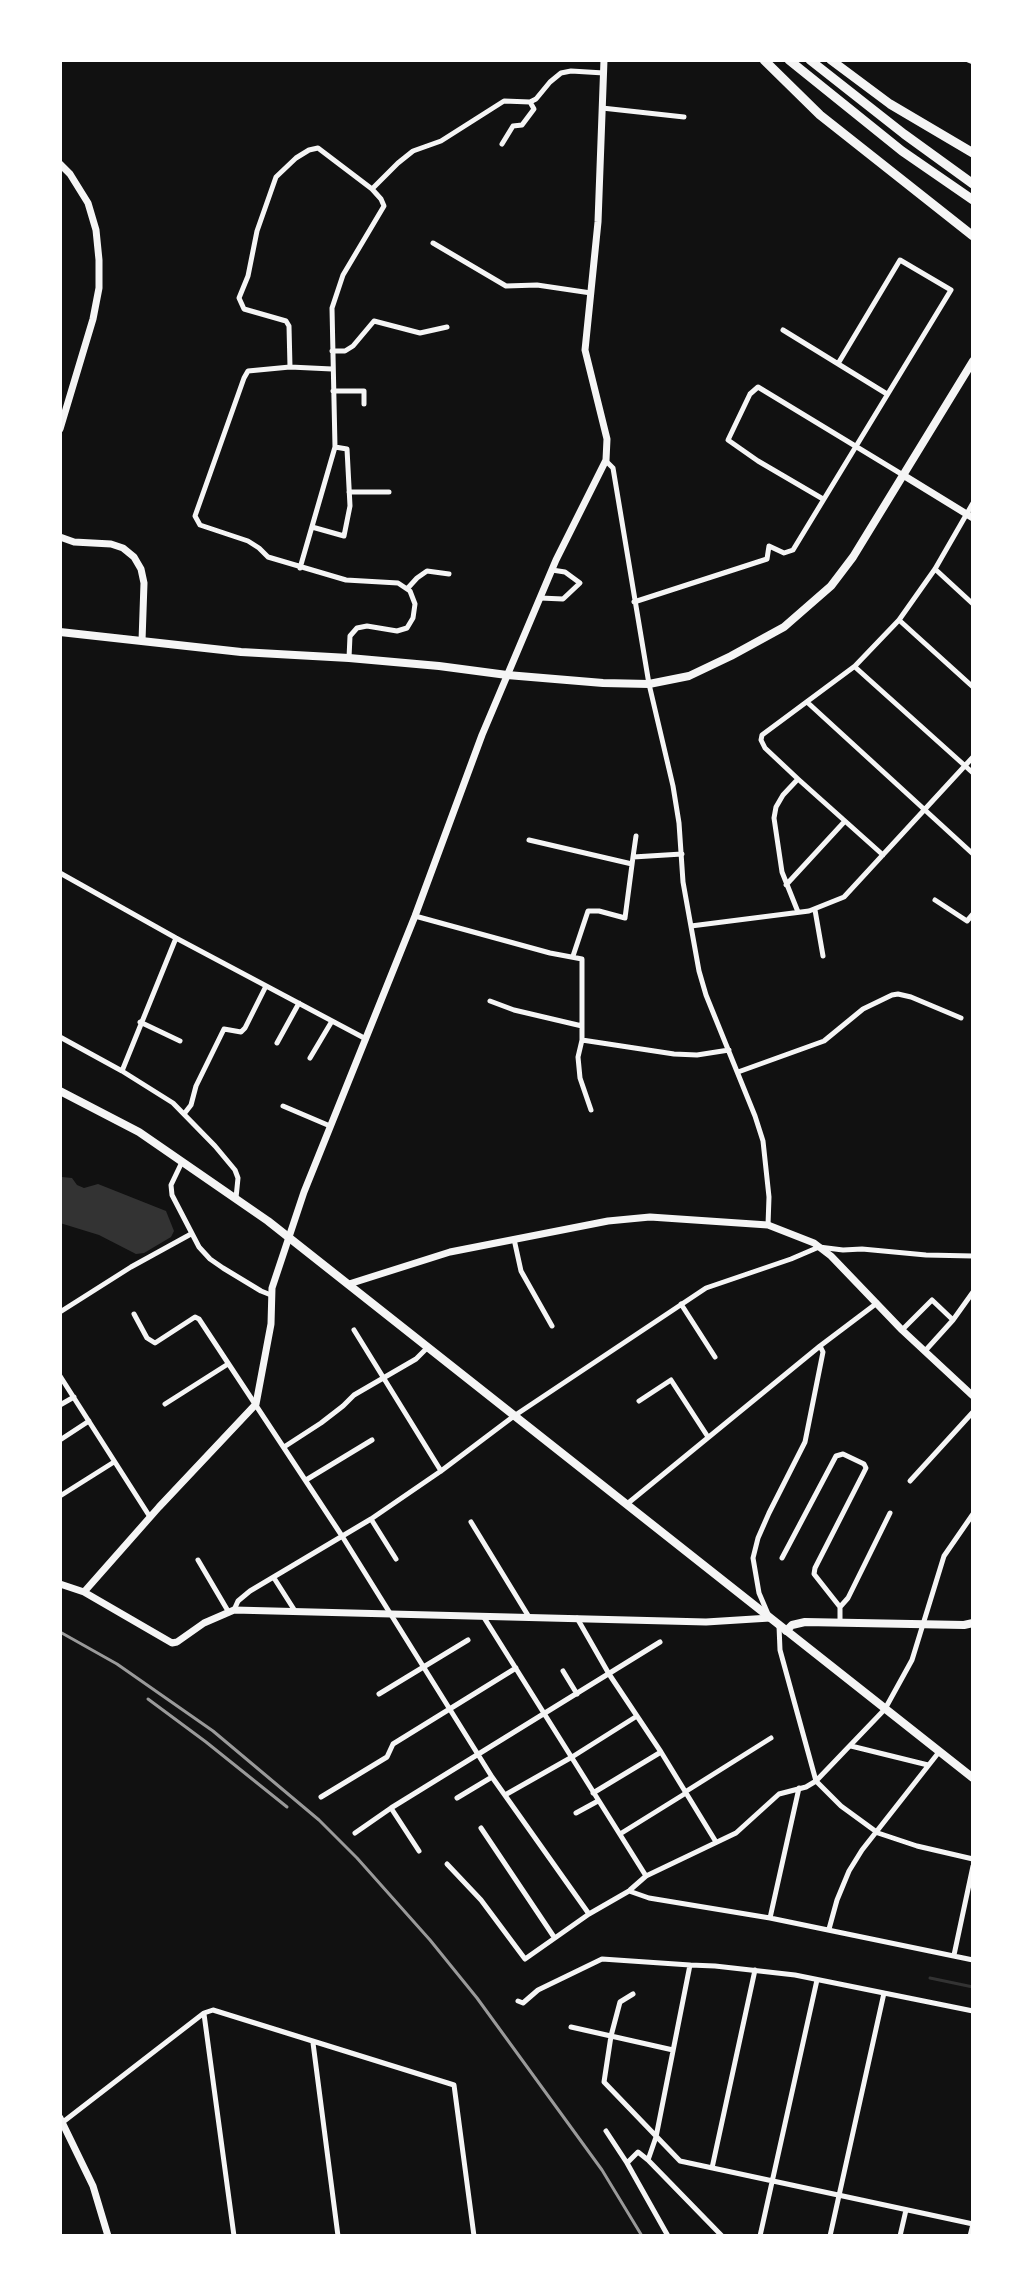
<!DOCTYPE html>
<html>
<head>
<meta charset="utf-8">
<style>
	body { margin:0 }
	#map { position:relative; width:1033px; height:2296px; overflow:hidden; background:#111; font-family:"IBM Plex Serif",serif }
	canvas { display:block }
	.frame { position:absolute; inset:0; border:62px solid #fff; pointer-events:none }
</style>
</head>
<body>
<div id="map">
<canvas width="1033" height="2296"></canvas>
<div class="frame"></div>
</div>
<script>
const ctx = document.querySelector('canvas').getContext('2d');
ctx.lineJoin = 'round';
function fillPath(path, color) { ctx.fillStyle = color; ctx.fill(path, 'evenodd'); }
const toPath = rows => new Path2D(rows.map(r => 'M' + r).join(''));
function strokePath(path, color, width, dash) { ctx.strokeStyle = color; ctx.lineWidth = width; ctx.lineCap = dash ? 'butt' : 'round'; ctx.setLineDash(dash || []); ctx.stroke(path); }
fillPath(toPath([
	[62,1177,72,1178,77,1185,84,1188,98,1184,166,1211,174,1231,171,1237,144,1253,136,1254,99,1235,60,1223,60,1179]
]), '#333');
strokePath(toPath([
	[930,1978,973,1987]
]), '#333', 3);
strokePath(toPath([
	[968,60,973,62],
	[602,108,684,117],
	[502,144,513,126,522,125,534,109,530,102],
	[372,189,398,163,413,151,441,141,504,101,530,102,536,99,550,82,561,73,571,71,604,73],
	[433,243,506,286,537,285,591,293],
	[783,330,887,394],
	[332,351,345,351,353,346,374,321,420,333,447,327],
	[290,367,289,326,286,321,244,309,239,298,248,276,257,231,276,177,296,158,309,150,318,148,372,189,381,199,384,206,343,275,332,308,335,447,300,568],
	[332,369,290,367,248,371,244,378,195,516,200,525,248,541,259,548,268,557,346,580,398,583,410,591,415,604,413,618,407,628,397,631,367,626,357,628,350,636,349,658],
	[333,391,364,391,364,404],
	[606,461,613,468,649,684,673,786,679,823,683,882,699,971,706,995,755,1116,763,1141,769,1197,768,1225],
	[349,492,389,492],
	[823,499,758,461,728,440,750,394,758,387,903,475],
	[312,527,344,536,350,506,347,449,335,447],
	[935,569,973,604],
	[407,589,417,578,427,571,449,574],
	[540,598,563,599,580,583,565,572,552,570],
	[634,602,767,559,769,546,784,553,793,550,951,290,900,260,839,362],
	[899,620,973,687],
	[855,667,973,773],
	[807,702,973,854],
	[798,779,883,855],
	[529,840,632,864],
	[633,857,636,836],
	[60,873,176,938,366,1039],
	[786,885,845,821],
	[935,900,967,921,973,914],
	[815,910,823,956],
	[798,912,782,872,774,818,776,807,783,795,798,779,765,748,761,740,762,735,855,666,899,620,935,569,973,503],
	[415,916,550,953,582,959,582,1040,674,1054,697,1055,729,1050],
	[691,926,809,911,844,897,973,757],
	[573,956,588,911,599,911,625,918,633,857,682,854],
	[490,1001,514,1010,582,1026],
	[140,1022,180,1041],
	[60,1037,122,1071,173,1103,215,1146,235,1170,238,1178,236,1198],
	[582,1040,578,1057,580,1078,591,1110],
	[277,1043,299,1003],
	[310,1058,332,1021],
	[122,1071,176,938],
	[738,1072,824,1041,863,1009,892,995,898,994,911,997,961,1018],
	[283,1106,330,1126],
	[184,1114,191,1105,196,1086,224,1029,241,1032,245,1028,266,986],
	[182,1162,171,1185,172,1195,199,1247,210,1259,223,1268,261,1291,271,1295],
	[514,1239,521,1271,552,1326],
	[681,1304,715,1357],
	[60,1312,131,1267,191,1234],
	[134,1314,147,1338,155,1343,195,1317,199,1319,342,1536,492,1777,589,1914],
	[354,1330,441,1471],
	[902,1330,932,1300,953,1320],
	[925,1351,953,1320,973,1292],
	[60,1376,150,1517],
	[639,1401,671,1380,708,1437],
	[165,1404,228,1364],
	[60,1405,74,1397],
	[60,1440,89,1421],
	[284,1447,321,1423,343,1406,354,1395,416,1359,427,1348],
	[306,1480,372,1440],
	[910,1481,973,1412],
	[60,1496,114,1462],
	[627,1504,820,1346,877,1303],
	[371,1519,396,1559],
	[471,1522,529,1617],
	[782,1558,836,1456,843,1454,864,1464,866,1468,863,1474,815,1568,814,1574,840,1607,840,1622],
	[198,1560,228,1611],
	[274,1578,295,1611],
	[840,1607,848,1598,890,1513],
	[234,1610,238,1601,250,1591,371,1519,441,1471,514,1416,706,1288,791,1259,819,1247,843,1250,862,1249,926,1255,973,1256],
	[768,1614,759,1593,753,1558,758,1538,769,1513,805,1442,823,1352,820,1346],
	[483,1616,646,1876],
	[577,1618,609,1674,661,1752,716,1842],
	[779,1626,780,1650,816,1781,841,1806,878,1833,917,1846,973,1859],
	[563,1671,577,1694],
	[379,1694,468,1640],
	[851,1746,928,1765],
	[685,1792,771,1738],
	[593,1793,661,1752],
	[505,1795,572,1757,637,1716],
	[321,1797,387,1757,393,1744,516,1668],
	[457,1798,492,1777],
	[391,1808,419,1851],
	[576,1813,598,1801],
	[481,1828,554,1937],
	[355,1833,391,1808,660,1642],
	[620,1834,686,1793],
	[447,1864,481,1900,525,1959,589,1914,629,1891,649,1898,770,1918,973,1960],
	[630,1890,646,1876,736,1833,779,1794,806,1787,816,1781,885,1709,912,1660,944,1556,973,1514],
	[770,1918,799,1788],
	[829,1929,837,1900,849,1871,862,1850,939,1752],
	[954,1955,973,1866],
	[633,1994,620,2002,611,2036,604,2082,680,2161,973,2224,970,2236],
	[518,2001,523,2003,538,1990,602,1959,690,1965],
	[204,2014,234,2236],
	[571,2027,673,2050],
	[313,2043,338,2236],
	[63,2122,204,2013,213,2010,454,2085,474,2236],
	[606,2131,627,2163],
	[648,2160,638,2152,627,2163,668,2236],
	[712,2168,755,1970],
	[722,2236,648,2160,656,2137,690,1965,715,1966,795,1975,973,2011],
	[760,2236,817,1980],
	[830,2236,884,1993],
	[900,2236,906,2210]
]), '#f5f5f5', 5);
strokePath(toPath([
	[60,164,70,174,88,203,96,230,99,260,99,288,93,319,60,429],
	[903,475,973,518],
	[60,537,74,542,111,544,123,548,134,557,141,569,144,583,142,641],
	[349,1284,450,1252,608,1221,650,1217,768,1225,814,1243,831,1256,902,1330,973,1396],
	[60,1584,84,1592,172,1643,177,1642,204,1623,234,1610,706,1622,770,1618],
	[84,1592,159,1507,256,1404,271,1324,272,1288,304,1192,415,916,482,735,556,560,606,460,607,439,585,350,598,222,604,60],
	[60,2118,93,2186,108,2236]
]), '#f5f5f5', 7);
strokePath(toPath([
	[60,632,241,652,349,658,439,666,507,675,603,683,649,684,689,676,731,656,784,627,831,586,853,557,973,361],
	[60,1091,139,1132,268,1221,973,1778],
	[786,1631,792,1625,805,1622,964,1625,973,1623]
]), '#f5f5f5', 8);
strokePath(toPath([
	[764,60,820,115,973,236],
	[789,60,902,151,973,200],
	[810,60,904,134,973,184],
	[831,60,890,104,973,153]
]), '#f5f5f5', 9);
strokePath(toPath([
	[60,1632,117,1664,213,1731,319,1820,357,1858,430,1940,477,1998,602,2170,642,2236],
	[148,1699,206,1742,287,1807]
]), '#9a9a9a', 3);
</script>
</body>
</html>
